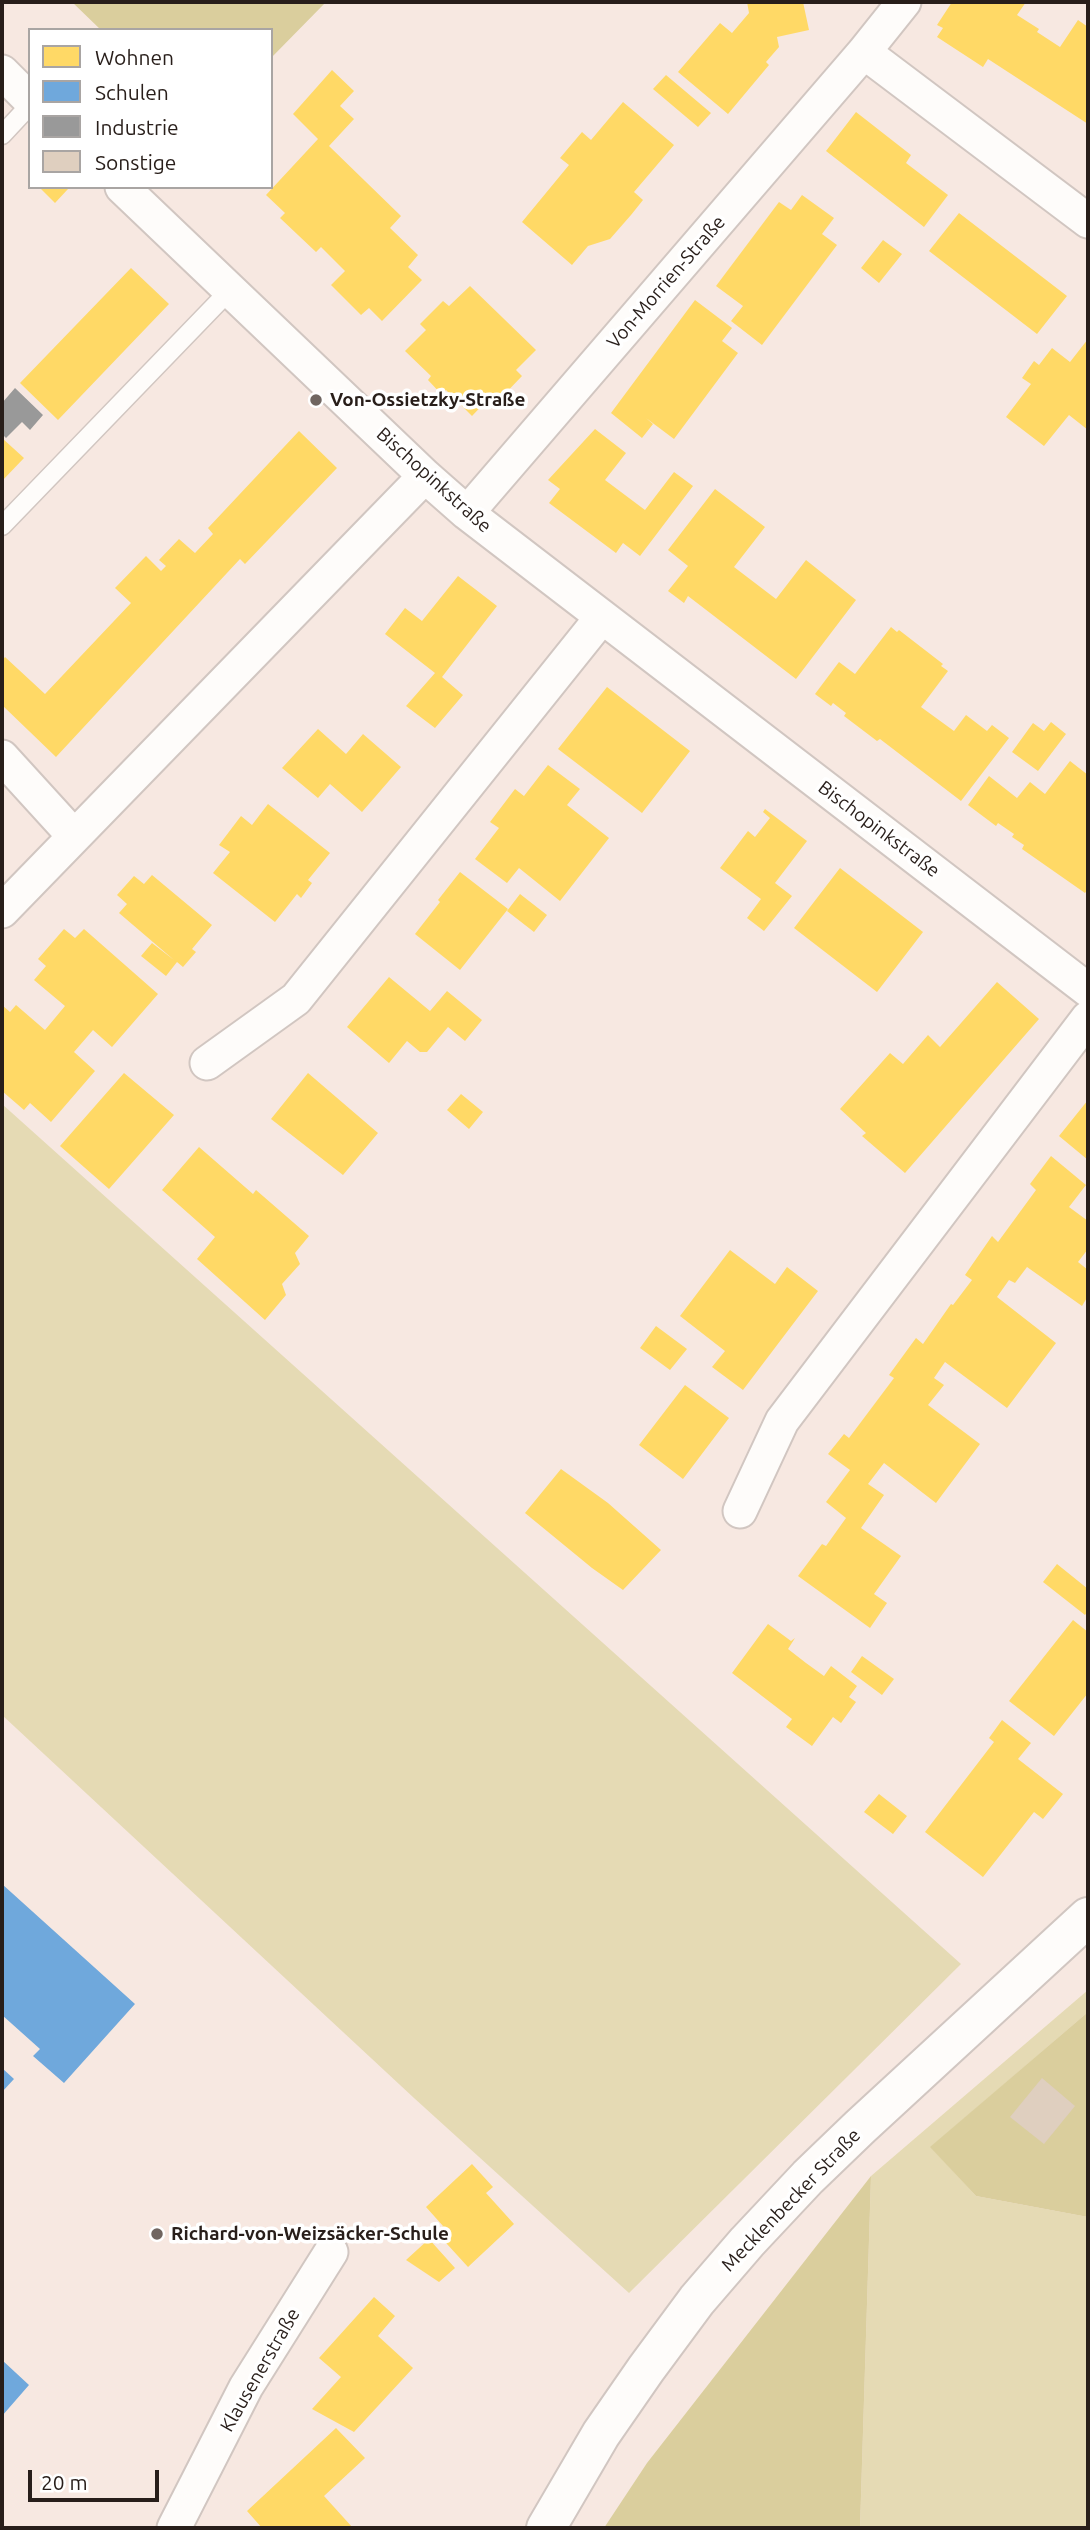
<!DOCTYPE html>
<html>
<head>
<meta charset="utf-8">
<style>
	body { margin:0 }
	#map { position:relative; width:1090px; height:2530px; overflow:hidden; background:#f7e8e1; font-family:Ubuntu,sans-serif }
	canvas { display:block }
	.frame { position:absolute; inset:0; border:4px solid #281e1a; pointer-events:none }
	.legend { position:absolute; left:28px; top:28px; width:245px; height:161px; box-sizing:border-box; background:#fff; border:2px solid #a9a5a3; margin:0; padding:9px 12px; list-style:none; font-size:21px; color:#281e1a }
	.legend li { display:flex; align-items:center; gap:14px; height:35px }
	.legend b { width:35px; border:2px solid #a9a5a3 }
	.scale { position:absolute; left:28px; top:2470px; width:131px; height:32px; box-sizing:border-box; border:4px solid #281e1a; border-top:0; padding-left:9px; font-size:21px; line-height:24px; white-space:nowrap; color:#281e1a; -webkit-text-stroke:5px #fff; paint-order:stroke }
</style>
</head>
<body>
<div id="map">
<canvas width="1090" height="2530"></canvas>
<div class="frame"></div>
<ul class="legend">
<li><b style="height:19px;background:#ffd966"></b>Wohnen</li>
<li><b style="height:19px;background:#6fa8dc"></b>Schulen</li>
<li><b style="height:19px;background:#999"></b>Industrie</li>
<li><b style="height:19px;background:#dfcfbf"></b>Sonstige</li>
</ul>
<div class="scale">20 m</div>
</div>
<script>
const ctx = document.querySelector('canvas').getContext('2d');
ctx.lineJoin = 'round';
function fillPath(path, color) { ctx.fillStyle = color; ctx.fill(path, 'evenodd'); }
const toPath = rows => new Path2D(rows.map(r => 'M' + r).join(''));
function strokePath(path, color, width, dash) { ctx.strokeStyle = color; ctx.lineWidth = width; ctx.lineCap = dash ? 'butt' : 'round'; ctx.setLineDash(dash || []); ctx.stroke(path); }
function write(font, color, halo, rows, align = 'center') {
  ctx.font = font + ' Ubuntu,sans-serif'; ctx.lineWidth = 7; ctx.setLineDash([]); ctx.textBaseline = 'middle'; ctx.strokeStyle = halo; ctx.fillStyle = color; for (const [text, x, y, turn = 0] of rows) {
    ctx.save(); ctx.translate(x, y); ctx.rotate((+turn || 0) * Math.PI / 180); ctx.textAlign = isNaN(turn) ? turn : align; if (halo) ctx.strokeText(text, 0, 0); ctx.fillText(text, 0, 0); ctx.restore();
  }
}
fillPath(toPath([
	[2,1104,961,1964,629,2293,414,2098,2,1715],
	[1088,1990,1088,2012,931,2147,976,2196,1088,2217,1088,2528,860,2528,871,2176]
]), '#e5dab4');
fillPath(toPath([
	[72,2,326,2,271,58,271,30,101,30],
	[1088,2012,1088,2217,976,2196,930,2147],
	[871,2176,860,2528,604,2528,647,2463]
]), '#dace9d');
fillPath(toPath([
	[747,2,803,2,809,30,777,37,779,47,766,62,769,65,728,114,678,72,720,23,732,33,749,13],
	[952,2,1026,2,1017,15,1039,29,1037,32,1060,47,1078,20,1088,27,1088,124,988,59,983,67,937,37,943,28,937,25],
	[332,70,354,91,340,106,354,119,329,146,401,216,390,228,418,255,408,267,422,280,382,321,369,308,361,315,331,285,345,271,321,247,316,252,280,218,285,213,266,195,318,139,293,114],
	[666,75,711,113,698,127,653,89],
	[623,102,674,145,634,192,643,200,631,215,610,239,588,246,572,265,522,222,569,165,560,158,582,132,591,140],
	[856,112,911,155,906,163,948,195,924,227,826,151],
	[39,187,67,187,68,189,55,203],
	[802,195,834,218,822,234,837,245,762,345,731,321,743,306,716,286,779,202,791,210],
	[959,213,1067,296,1037,334,929,251],
	[883,240,902,254,879,283,861,268],
	[131,268,169,304,58,420,20,383],
	[470,286,536,350,516,370,522,376,499,400,493,394,472,416,446,390,442,395,428,380,431,376,405,351,426,330,420,324,443,301,449,306],
	[695,300,732,328,722,341,738,353,674,439,646,418,653,424,642,438,611,413],
	[1088,339,1088,430,1069,415,1044,446,1006,417,1031,384,1022,378,1034,361,1039,365,1052,348,1070,362],
	[595,429,626,453,605,480,645,510,674,472,693,486,640,556,623,543,616,553,549,503,560,489,548,480],
	[299,431,337,468,245,564,240,559,56,757,2,705,2,661,5,657,45,694,131,603,115,588,146,556,161,571,166,566,159,560,179,539,195,553,213,534,208,528],
	[2,438,24,458,2,481],
	[715,489,765,527,734,567,776,599,806,560,856,600,796,679,688,596,684,603,668,591,688,566,668,550],
	[458,576,497,606,442,677,463,695,435,728,406,706,435,673,385,634,405,608,422,621],
	[891,627,897,632,899,630,943,664,941,666,948,671,921,707,954,731,966,715,987,731,992,725,1009,738,961,801,880,739,877,741,844,716,846,713,833,703,831,706,815,694,839,662,855,674],
	[607,687,690,751,642,813,558,749],
	[1051,722,1066,734,1038,771,1012,752,1033,723,1044,731],
	[318,729,346,754,363,734,401,767,362,812,330,784,318,798,282,768],
	[1070,761,1088,775,1088,889,1085,893,1022,849,1024,845,1012,837,1014,834,998,823,996,826,968,805,989,776,1017,798,1030,782,1045,794],
	[548,765,580,789,567,805,609,838,560,901,519,868,507,883,475,859,499,828,490,822,515,789,524,796],
	[268,804,330,853,308,880,312,883,301,898,297,894,275,922,213,873,230,852,219,845,241,816,252,825],
	[765,809,807,841,775,883,792,896,764,931,747,918,761,899,720,868,748,831,755,837,770,818,763,812],
	[840,868,923,932,877,992,794,928],
	[460,872,508,909,460,970,415,934,440,902,438,900],
	[152,875,212,925,192,949,196,952,183,967,177,962,166,976,141,956,152,943,174,960,119,913,127,904,117,895,134,876,144,884],
	[520,894,547,915,534,932,507,911],
	[64,929,75,938,84,929,158,994,112,1047,93,1030,74,1052,95,1071,51,1122,30,1103,24,1110,2,1091,2,1005,10,1012,16,1005,45,1030,65,1006,34,980,46,966,38,959],
	[389,977,430,1011,447,991,482,1020,465,1041,448,1027,427,1052,420,1052,407,1041,389,1063,347,1027],
	[997,982,1039,1019,905,1173,862,1136,866,1133,840,1109,890,1053,903,1064,928,1035,940,1047],
	[124,1073,174,1115,109,1189,60,1146],
	[308,1073,378,1133,343,1175,271,1119],
	[461,1094,483,1112,469,1129,447,1110],
	[1088,1100,1088,1160,1059,1136],
	[199,1147,253,1194,256,1190,309,1236,295,1253,300,1264,282,1284,286,1295,265,1320,197,1259,215,1237,162,1190],
	[1051,1156,1086,1185,1069,1207,1088,1221,1088,1249,1078,1262,1088,1270,1088,1296,1082,1306,1027,1267,1015,1283,1009,1280,997,1297,1056,1343,1007,1408,945,1362,934,1378,944,1385,928,1405,980,1444,936,1503,884,1463,868,1484,884,1495,861,1528,901,1556,874,1594,887,1603,870,1628,798,1576,822,1544,826,1546,846,1518,826,1502,850,1470,828,1454,844,1434,849,1438,894,1378,889,1375,916,1338,923,1344,951,1304,953,1305,972,1280,965,1275,992,1236,998,1242,1036,1190,1030,1184],
	[730,1250,775,1284,787,1267,818,1291,743,1390,712,1367,725,1351,680,1316],
	[656,1326,687,1349,670,1370,640,1348],
	[685,1385,729,1418,683,1479,639,1445],
	[561,1469,608,1503,661,1550,623,1590,592,1568,525,1513],
	[1057,1564,1088,1589,1088,1611,1085,1615,1043,1582],
	[1073,1620,1088,1632,1088,1693,1054,1736,1009,1701],
	[768,1624,791,1641,795,1638,788,1649,806,1663,824,1676,831,1666,857,1686,849,1697,856,1702,841,1723,833,1717,812,1746,786,1727,792,1719,732,1673],
	[862,1656,894,1679,882,1695,851,1672],
	[1002,1720,1031,1743,1018,1759,1063,1794,1043,1819,1034,1812,983,1877,925,1832,994,1742,989,1738],
	[879,1794,907,1816,893,1834,864,1812],
	[472,2164,493,2187,486,2193,514,2224,468,2267,436,2232,443,2226,426,2207],
	[429,2239,455,2268,439,2282,406,2260],
	[374,2297,395,2316,378,2336,413,2368,354,2432,312,2409,341,2377,319,2358],
	[336,2428,365,2458,324,2496,353,2528,262,2528,247,2511]
]), '#ffd966');
fillPath(toPath([
	[2,1884,135,2004,64,2083,33,2056,40,2049,2,2015],
	[2,2068,14,2079,2,2092],
	[2,2360,29,2385,2,2416]
]), '#6fa8dc');
fillPath(toPath([
	[15,388,43,415,30,430,22,422,6,438,2,434,2,403]
]), '#999');
fillPath(toPath([
	[1042,2078,1075,2106,1044,2144,1010,2117]
]), '#dfcfbf');
const lane = toPath([
	[2,135,30,105],
	[2,526,230,290]
]);
const street = toPath([
	[864,52,1088,221],
	[2,72,30,100],
	[122,187,425,476,467,513,1088,990],
	[467,513,864,52,904,2],
	[2,757,74,836],
	[2,911,425,476],
	[207,1063,296,999,602,617],
	[740,1511,782,1421,1088,1018],
	[174,2528,246,2387,331,2252]
]);
const secondary = toPath([
	[546,2528,601,2434,646,2369,697,2300,747,2242,808,2177,860,2127,1088,1917]
]);
strokePath(lane, '#d1c6c1', 21);
strokePath(street, '#d1c6c1', 37);
strokePath(secondary, '#d1c6c1', 42);
strokePath(lane, '#fefcfa', 18);
strokePath(street, '#fefcfa', 33);
strokePath(secondary, '#fefcfa', 38);
for (const [x, y, r, color] of [
	[316,400,7,"#706560"],
	[157,2234,7,"#706560"]
]) { const dot = new Path2D(); dot.arc(x, y, r, 0, 2 * Math.PI); ctx.fillStyle = color; ctx.fill(dot); strokePath(dot, '#fff', 2.5); }
write('19px', '#281e1a', '#fff', [
	["Von-Morrien-Straße",666,282,-49],
	["Bischopinkstraße",434,480,42],
	["Bischopinkstraße",879,829,37],
	["Mecklenbecker Straße",791,2200,-46],
	["Klausenerstraße",260,2370,-60]
]);
write('bold 19px', '#281e1a', '#fff', [
	["Von-Ossietzky-Straße",330,400],
	["Richard-von-Weizsäcker-Schule",171,2234]
], 'left');
</script>
</body>
</html>
